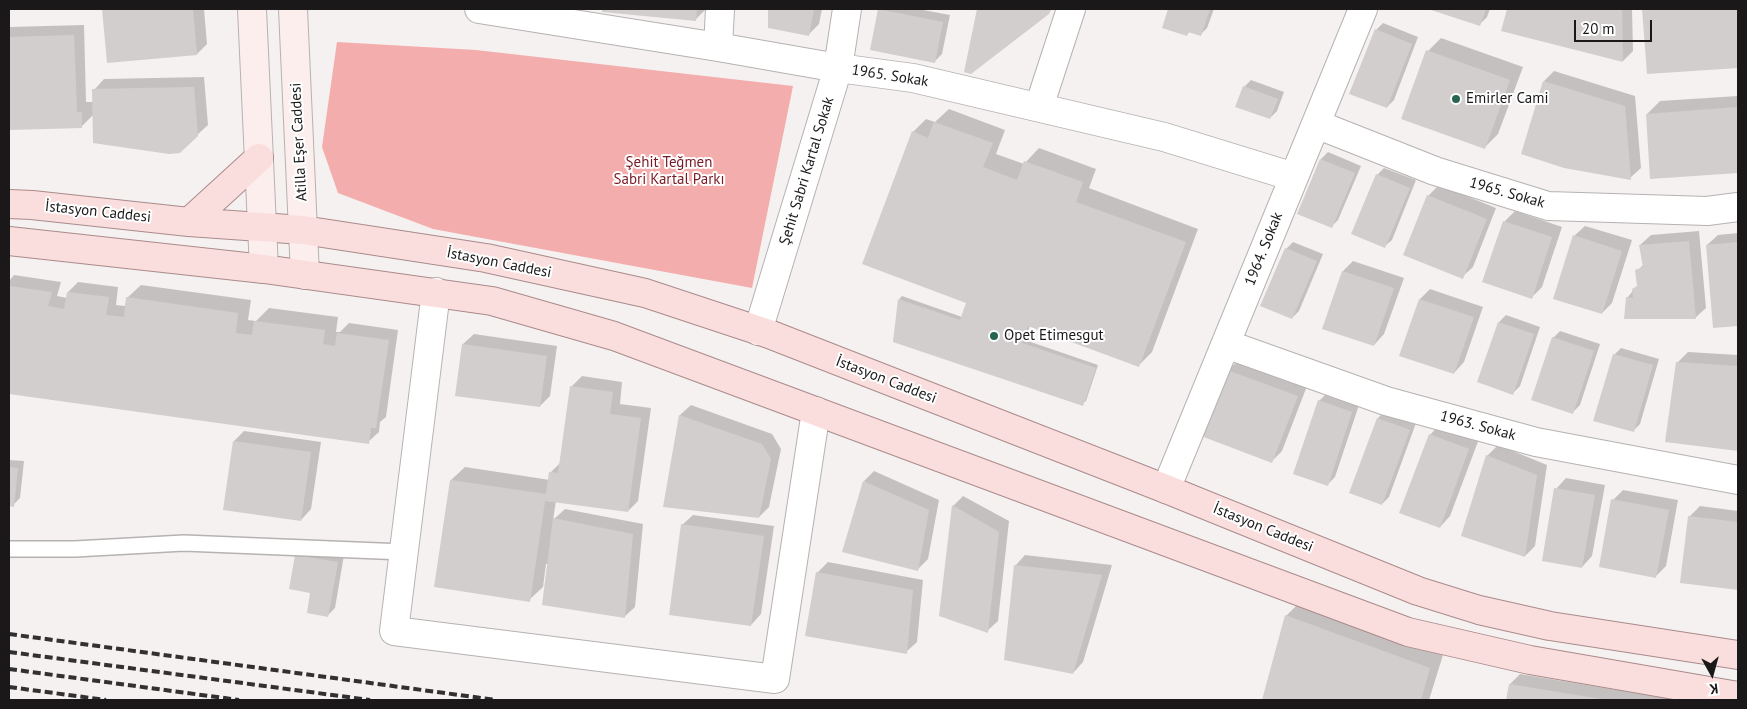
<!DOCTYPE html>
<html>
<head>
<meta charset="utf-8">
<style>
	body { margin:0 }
	#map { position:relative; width:1747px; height:709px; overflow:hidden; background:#f5f1f1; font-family:"PT Sans",sans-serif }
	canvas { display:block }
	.frame { position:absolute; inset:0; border:10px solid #1a1818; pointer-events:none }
	.north { position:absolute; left:1687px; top:649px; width:50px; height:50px; -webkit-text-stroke:4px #fff; paint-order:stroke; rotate:173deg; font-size:14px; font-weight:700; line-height:20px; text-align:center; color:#1a1818 }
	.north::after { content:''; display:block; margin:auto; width:18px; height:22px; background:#1a1818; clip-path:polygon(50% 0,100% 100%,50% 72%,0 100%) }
	.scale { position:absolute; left:1574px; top:20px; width:78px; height:22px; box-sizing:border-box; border:2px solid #1a1818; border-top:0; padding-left:6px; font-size:15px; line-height:18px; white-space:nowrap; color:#1a1818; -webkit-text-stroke:4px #fff; paint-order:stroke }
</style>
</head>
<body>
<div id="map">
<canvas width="1747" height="709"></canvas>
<div class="frame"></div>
<div class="north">K</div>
<div class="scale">20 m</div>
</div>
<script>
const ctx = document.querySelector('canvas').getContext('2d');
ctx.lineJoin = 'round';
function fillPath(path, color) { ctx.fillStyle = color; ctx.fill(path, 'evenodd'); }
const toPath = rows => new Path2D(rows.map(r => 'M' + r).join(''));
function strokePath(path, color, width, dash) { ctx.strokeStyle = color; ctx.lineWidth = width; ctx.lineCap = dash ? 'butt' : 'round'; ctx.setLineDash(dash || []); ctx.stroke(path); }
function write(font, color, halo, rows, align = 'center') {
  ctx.font = font + ' "PT Sans",sans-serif'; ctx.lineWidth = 4; ctx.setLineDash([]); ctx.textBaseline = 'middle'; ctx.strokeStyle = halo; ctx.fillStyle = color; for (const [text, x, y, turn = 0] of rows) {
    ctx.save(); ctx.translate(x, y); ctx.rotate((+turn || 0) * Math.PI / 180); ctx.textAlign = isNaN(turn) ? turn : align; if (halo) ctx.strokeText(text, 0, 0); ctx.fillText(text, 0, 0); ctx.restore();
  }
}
fillPath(toPath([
	[337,42,476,50,793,86,752,288,433,229,338,193,322,147]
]), '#f3adac');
fillPath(toPath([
	[104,9,204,9,207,44,197,54],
	[604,9,706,9,696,19,604,11],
	[770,9,822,9,819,24,809,34,769,27],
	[880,9,918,9,950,15,942,54,935,61],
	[978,9,1053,9,966,71],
	[1170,9,1214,9,1207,28,1200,35,1190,31,1187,35,1164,27],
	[1431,9,1490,9,1487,17,1480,24],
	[1508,9,1632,9,1633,51,1623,61,1502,30],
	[1644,9,1738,9,1738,67,1648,73],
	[1383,23,1418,37,1394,100,1387,107,1376,30],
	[84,25,86,102,94,102,94,90,104,79,204,77,208,125,197,135,94,114,82,126,9,123,9,27],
	[1441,38,1523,67,1498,134,1485,147,1428,51],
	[1554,71,1635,96,1641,168,1630,178,1544,81],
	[1251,80,1284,92,1277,111,1270,118,1244,87],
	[1738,96,1738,172,1652,178,1647,114,1660,101],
	[949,109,1005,130,996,154,1024,164,1039,148,1096,169,1089,188,1198,229,1152,352,1139,365,1030,325,1025,340,1098,365,1086,401,1082,404,899,299,902,296,962,317,967,302,913,132,926,119,935,122],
	[1328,152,1361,166,1338,220,1331,227,1321,159],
	[1384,168,1416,180,1392,240,1385,246,1377,175],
	[1439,185,1496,208,1473,267,1462,277,1428,196],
	[1515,211,1562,227,1542,287,1532,297,1504,222],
	[1585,226,1632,240,1612,303,1602,313,1574,236],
	[1699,231,1706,308,1695,318,1627,298,1638,285,1637,271,1644,264,1640,245,1651,235],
	[1738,233,1738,324,1715,326,1707,245,1718,235],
	[1293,242,1323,254,1299,311,1292,318,1286,249],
	[1353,261,1404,278,1384,334,1374,345,1343,271],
	[14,275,61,282,57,296,67,298,68,292,78,282,118,287,116,305,125,306,127,298,141,285,251,300,248,320,256,321,269,308,338,317,336,332,340,332,349,323,398,330,386,417,380,422,379,432,368,442,9,392,9,281],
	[1430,289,1483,307,1464,362,1454,373,1401,355,1420,299],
	[1506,315,1540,327,1520,386,1513,393,1478,382,1499,322],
	[1560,331,1600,344,1580,405,1573,412,1553,338],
	[474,334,557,346,550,396,540,406,463,344],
	[1621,348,1659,359,1640,424,1633,431,1614,355],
	[1688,352,1738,355,1738,450,1667,441,1678,362],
	[1239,360,1307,386,1282,451,1272,461,1228,370],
	[582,376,622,382,620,404,651,408,638,501,628,511,556,501,553,520,565,509,643,524,635,607,624,617,549,564,546,564,543,587,529,600,451,480,465,467,550,480,551,472,560,463,571,387],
	[1326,394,1359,405,1335,477,1328,484,1319,401],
	[691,405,772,434,781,449,769,507,759,517,664,506,680,415],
	[1385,411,1416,423,1389,497,1382,504,1351,492,1378,418],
	[1440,424,1479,439,1450,516,1440,527,1430,435],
	[244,431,321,442,311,509,301,520,234,441],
	[1498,445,1547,465,1535,546,1525,556,1487,456],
	[9,460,24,461,20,498,13,505,9,505],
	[874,471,939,500,928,559,917,570,864,481],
	[1566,478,1605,485,1592,556,1582,567,1556,489],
	[1623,490,1678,500,1666,566,1656,576,1613,500],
	[963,496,1009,521,998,621,987,631,953,506],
	[1700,506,1738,511,1738,589,1681,582,1690,516],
	[693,515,774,526,761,614,751,625,682,525],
	[303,548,344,555,335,608,328,615,312,592,296,555],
	[1025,555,1112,565,1083,662,1073,673,1015,566],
	[828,562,923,580,917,642,906,652,817,573],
	[1299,603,1443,655,1429,700,1263,700,1286,616],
	[1520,674,1672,699,1672,700,1507,700,1510,684]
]), '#0003');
fillPath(toPath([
	[102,9,193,9,197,55,107,63],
	[602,9,697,9,696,21,602,12],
	[768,9,814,9,809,36,768,28],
	[878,9,943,22,935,63,870,50],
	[977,9,1051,9,1049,14,971,74,964,72],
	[1168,9,1210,9,1201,36,1188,32,1187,36,1162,28],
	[1428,9,1486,9,1480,26],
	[1507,9,1622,9,1623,62,1501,31],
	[1642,9,1738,9,1738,68,1647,74],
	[1375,29,1412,44,1387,108,1349,94],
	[74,35,77,112,82,112,82,128,9,130,9,37],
	[1426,50,1510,80,1485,149,1401,119],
	[1543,81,1625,106,1631,180,1564,168,1521,154],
	[1243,86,1278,99,1270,119,1235,107],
	[194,87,198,136,180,153,169,154,93,143,92,89],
	[1738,107,1738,173,1650,179,1646,114],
	[934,122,993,143,983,167,1017,180,1024,161,1083,182,1076,202,1186,242,1139,367,1028,326,1022,343,1096,368,1083,406,893,342,898,299,960,320,966,303,862,264,912,131,928,138],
	[1320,159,1355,173,1332,228,1297,214],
	[1376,174,1410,188,1385,248,1351,234],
	[1427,195,1487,219,1463,279,1403,255],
	[1503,221,1552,237,1532,299,1482,282],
	[1573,235,1622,251,1602,314,1553,299],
	[1689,241,1696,319,1624,319,1626,297,1633,298,1632,289,1637,286,1635,270,1643,267,1639,245],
	[1738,242,1738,326,1713,328,1706,245],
	[1285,248,1317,261,1292,319,1260,306],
	[1342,271,1394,288,1374,346,1322,329],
	[9,286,52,292,48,306,64,309,67,292,109,297,106,315,124,317,126,297,238,313,236,333,252,335,254,321,325,330,323,344,335,346,337,333,389,340,376,428,371,428,369,444,9,394],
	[1419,299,1474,317,1454,374,1399,356],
	[1498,322,1534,334,1513,395,1477,382],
	[1552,337,1594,351,1573,414,1531,400],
	[462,344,547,356,540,407,455,396],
	[1613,354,1653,365,1634,432,1593,421],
	[1676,362,1738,366,1738,451,1665,442],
	[1227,370,1298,396,1272,463,1201,436],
	[570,386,613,392,610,414,641,418,628,512,545,501,530,602,434,587,450,480,546,494,549,472,558,473],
	[1318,400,1352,412,1328,486,1293,474],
	[679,415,762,444,771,459,759,518,663,507],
	[1377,418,1410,430,1382,505,1349,493],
	[1429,434,1469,449,1440,528,1399,513],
	[233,441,311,452,301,521,223,510],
	[1486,455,1537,475,1525,557,1461,536],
	[9,467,18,468,14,507,9,506],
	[863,481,929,510,918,571,842,552],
	[1554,488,1595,495,1582,568,1542,561],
	[1611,499,1669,510,1656,578,1599,567],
	[952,505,999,532,988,633,939,616],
	[1688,516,1738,522,1738,590,1680,583],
	[553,518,633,534,625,618,542,605],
	[681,524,764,536,751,626,669,615],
	[295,555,338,562,328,617,307,613,310,593,289,589],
	[1014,565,1102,575,1073,674,1004,660],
	[816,572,913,590,907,654,805,636],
	[1285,615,1430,668,1421,700,1262,700],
	[1509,684,1601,699,1601,700,1506,700]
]), '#d3cece');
const service = toPath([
	[9,549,75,549,184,543,404,552]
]);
const minor = toPath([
	[479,9,718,47,838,68,913,78,1164,137,1294,177],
	[718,47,720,9],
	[1039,107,1071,9],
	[1316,124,1435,171,1548,206,1707,211,1738,207],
	[436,292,394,631,775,679,816,411],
	[758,331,838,68,847,9],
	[1226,344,1386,401,1536,442,1738,480],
	[1166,489,1363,9]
]);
const secondary = toPath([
	[252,9,264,269],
	[293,9,305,275]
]);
const primary = toPath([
	[9,204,32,205,189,222,303,230,486,258,645,293,769,334,1166,489,1418,591,1479,610,1550,626,1738,655],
	[189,222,259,158],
	[9,241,264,269,492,301,614,336,1408,632,1530,660,1738,696]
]);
strokePath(service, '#b6b2b1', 18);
strokePath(minor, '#b6b2b1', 30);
strokePath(secondary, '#b6b2b1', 30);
strokePath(primary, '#aa8a8a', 30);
strokePath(service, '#fff', 15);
strokePath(minor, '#fff', 28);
strokePath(secondary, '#fdeeee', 28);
strokePath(primary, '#fadedd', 28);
strokePath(toPath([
	[9,634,496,700],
	[9,652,370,700],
	[9,669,239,700],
	[9,687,106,700]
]), '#323030', 4, [8, 4]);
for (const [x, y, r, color] of [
	[1456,99,5,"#266552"],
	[994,336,5,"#266552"]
]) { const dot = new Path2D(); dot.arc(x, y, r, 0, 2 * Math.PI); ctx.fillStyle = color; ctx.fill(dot); strokePath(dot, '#fff', 2); }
write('15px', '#1a1818', '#fff', [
	["1965. Sokak",890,76,9],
	["Atilla Eşer Caddesi",299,142,-93],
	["Şehit Sabri Kartal Sokak",807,171,-73],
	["1965. Sokak",1507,193,16],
	["İstasyon Caddesi",98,212,6],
	["1964. Sokak",1264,249,-68],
	["İstasyon Caddesi",499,263,11],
	["İstasyon Caddesi",886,380,21],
	["1963. Sokak",1478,426,15],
	["İstasyon Caddesi",1263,528,22]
]);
write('15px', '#1a1818', '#fff', [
	["Emirler Cami",1466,99],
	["Opet Etimesgut",1004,336]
], 'left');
write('15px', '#781923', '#fff', [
	["Şehit Teğmen",669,163],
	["Sabri Kartal Parkı",669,180]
]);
</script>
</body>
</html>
